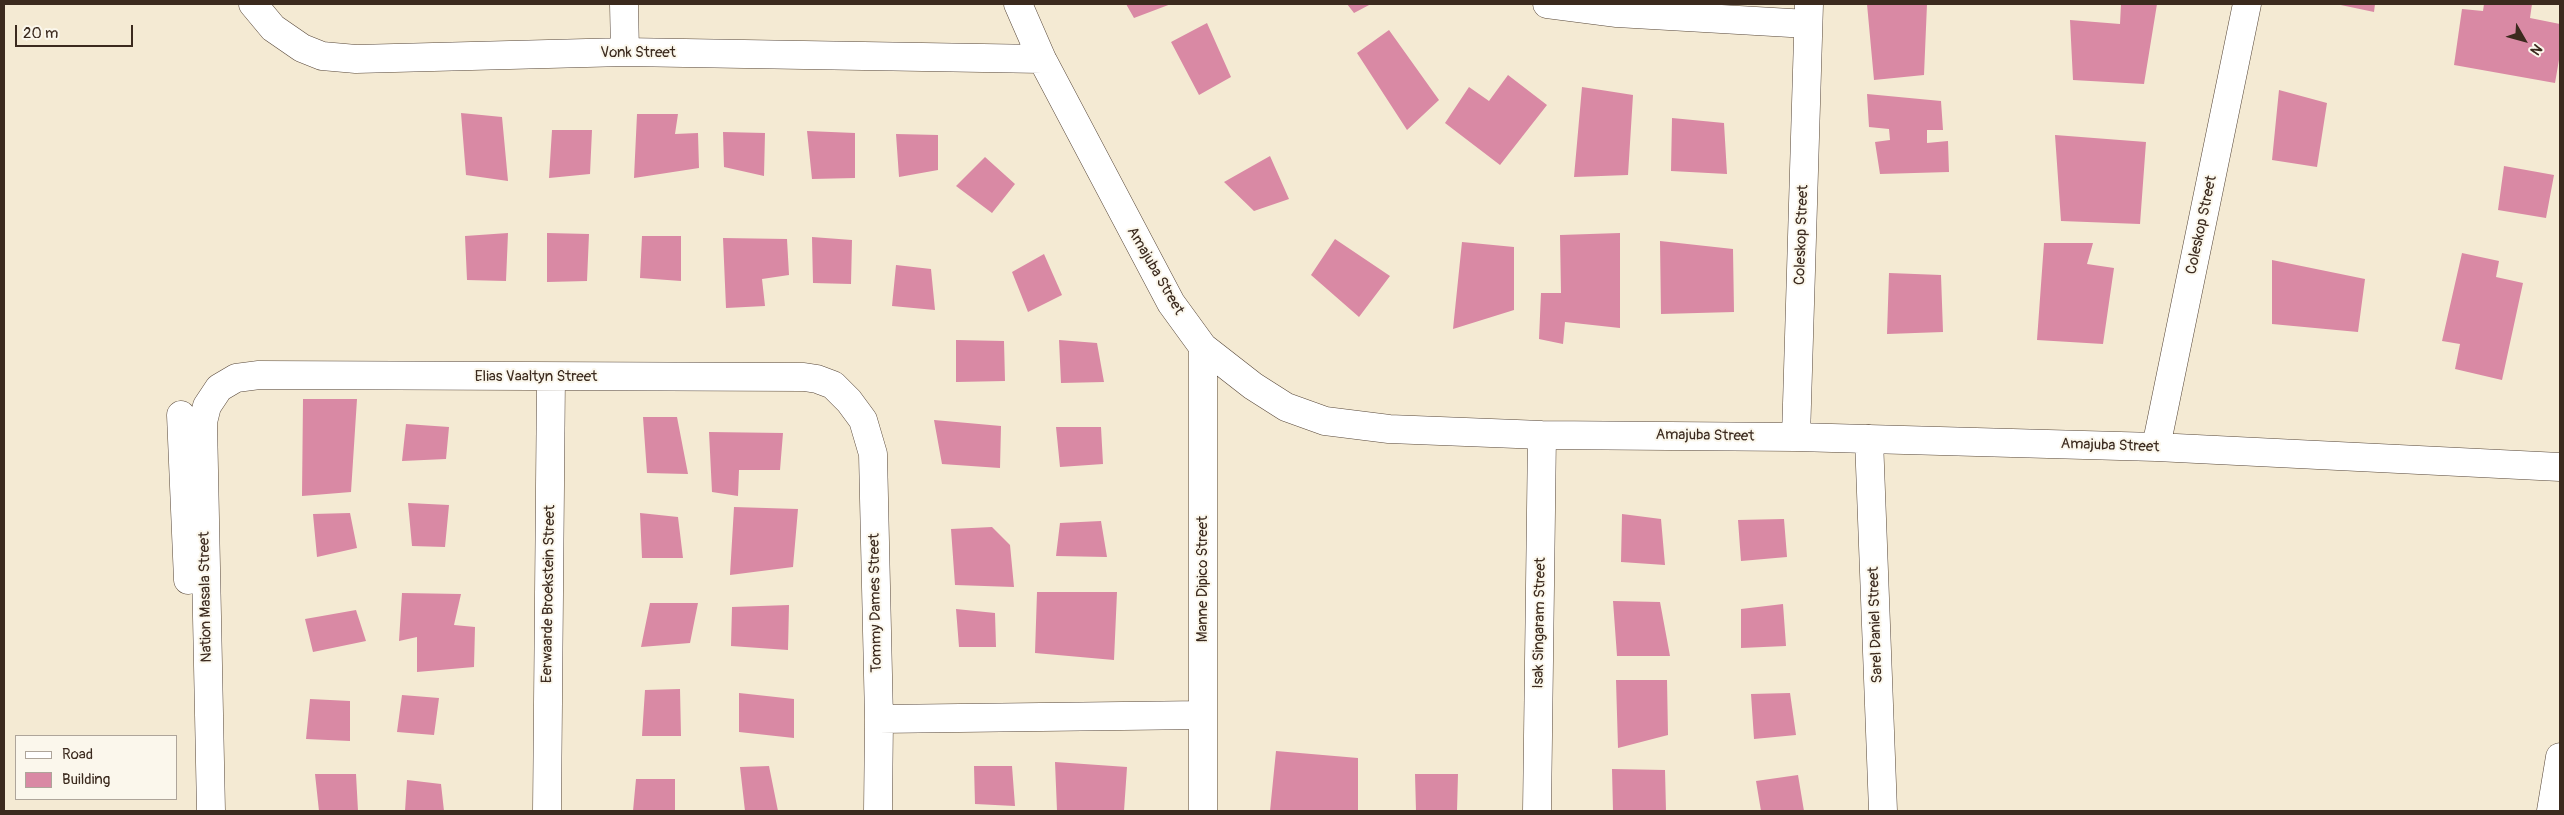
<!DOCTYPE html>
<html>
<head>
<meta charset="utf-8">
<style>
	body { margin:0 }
	#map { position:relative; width:2564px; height:815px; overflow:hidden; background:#f4ead3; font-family:Pangolin,sans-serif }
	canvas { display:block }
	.frame { position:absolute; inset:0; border:5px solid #3b2a1e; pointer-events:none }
	.legend { position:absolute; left:15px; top:735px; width:162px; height:65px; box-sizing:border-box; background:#fbf7ec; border:1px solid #aea59a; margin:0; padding:6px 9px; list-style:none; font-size:15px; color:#3b2a1e }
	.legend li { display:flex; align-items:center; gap:10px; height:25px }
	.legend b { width:25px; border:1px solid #aea59a }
	.north { position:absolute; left:2499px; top:15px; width:50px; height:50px; -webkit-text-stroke:4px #fbf7ec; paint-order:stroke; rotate:128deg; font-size:14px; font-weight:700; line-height:20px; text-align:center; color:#3b2a1e }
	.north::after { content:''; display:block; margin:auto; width:18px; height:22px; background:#3b2a1e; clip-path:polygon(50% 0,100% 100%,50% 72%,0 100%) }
	.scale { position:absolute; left:15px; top:25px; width:118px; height:22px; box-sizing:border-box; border:2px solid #3b2a1e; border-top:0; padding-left:6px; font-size:15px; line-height:18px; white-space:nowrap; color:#3b2a1e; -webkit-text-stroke:4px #fbf7ec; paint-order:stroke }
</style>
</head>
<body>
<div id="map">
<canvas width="2564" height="815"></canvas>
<div class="frame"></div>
<ul class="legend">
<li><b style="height:6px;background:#fff"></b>Road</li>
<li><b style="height:14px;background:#d989a4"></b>Building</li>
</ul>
<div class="north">N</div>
<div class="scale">20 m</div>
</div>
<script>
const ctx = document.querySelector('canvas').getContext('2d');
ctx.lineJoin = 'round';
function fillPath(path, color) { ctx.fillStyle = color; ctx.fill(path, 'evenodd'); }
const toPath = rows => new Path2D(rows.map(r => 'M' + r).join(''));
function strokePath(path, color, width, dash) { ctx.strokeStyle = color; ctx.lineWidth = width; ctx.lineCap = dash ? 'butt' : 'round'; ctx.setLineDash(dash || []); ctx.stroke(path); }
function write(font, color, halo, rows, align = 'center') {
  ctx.font = font + ' Pangolin,sans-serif'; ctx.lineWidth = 4; ctx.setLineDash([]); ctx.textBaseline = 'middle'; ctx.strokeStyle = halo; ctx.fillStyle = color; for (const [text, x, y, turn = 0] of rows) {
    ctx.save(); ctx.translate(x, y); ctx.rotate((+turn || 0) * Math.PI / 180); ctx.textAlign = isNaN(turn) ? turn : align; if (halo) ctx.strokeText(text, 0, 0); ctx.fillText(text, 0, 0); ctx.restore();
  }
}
fillPath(toPath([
	[1126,4,1171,4,1134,18],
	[1347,4,1371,4,1354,13],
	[1867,4,1927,4,1924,75,1874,80],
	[2121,4,2157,4,2144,84,2073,80,2070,20,2120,24],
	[2336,4,2375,4,2374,12],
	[2484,4,2532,4,2530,18,2560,24,2560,54,2555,83,2454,65,2462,9,2483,11],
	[1207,23,1231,77,1199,95,1171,42],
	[1389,30,1439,100,1407,130,1357,53],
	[1508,75,1547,105,1500,165,1445,123,1469,87,1489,101],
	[1582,87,1633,95,1628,175,1574,177],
	[2279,90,2327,103,2317,167,2272,160],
	[1867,94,1941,101,1943,130,1927,130,1927,143,1948,141,1949,172,1880,174,1875,142,1890,140,1889,129,1869,127],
	[461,113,502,117,508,181,466,175],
	[637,114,678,114,675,134,698,133,699,168,634,178],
	[1672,118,1724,123,1727,174,1671,171],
	[552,130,592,130,590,174,549,178],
	[807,131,855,133,855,178,812,179],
	[723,132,765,133,764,176,724,167],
	[896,134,938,135,938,170,899,177],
	[2055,135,2146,142,2140,224,2061,221],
	[1270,156,1289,199,1254,211,1224,182],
	[985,157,1015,184,992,213,956,186],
	[2504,166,2554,175,2546,218,2498,210],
	[508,233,506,281,467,280,465,236],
	[547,233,589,234,587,281,547,282],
	[1620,233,1620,328,1565,322,1563,344,1539,339,1541,293,1561,293,1560,235],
	[642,236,681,236,681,281,640,278],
	[812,237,852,240,851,284,813,283],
	[723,238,787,239,789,275,762,279,765,306,726,308],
	[1335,239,1390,276,1359,317,1311,275],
	[1660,241,1733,249,1734,312,1661,314],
	[1462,242,1514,247,1514,310,1453,329],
	[2044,243,2093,243,2087,264,2114,268,2103,344,2037,340],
	[2462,253,2499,261,2496,277,2523,283,2502,380,2455,369,2460,344,2442,341],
	[1044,254,1062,295,1028,312,1012,272],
	[2272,260,2365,279,2358,332,2272,324],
	[896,265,931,269,935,310,892,306],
	[1889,273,1941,275,1943,332,1887,334],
	[956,340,1004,341,1005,381,956,382],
	[1059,340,1097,343,1104,382,1061,383],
	[303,399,357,399,351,492,302,496],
	[643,417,677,417,688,474,647,473],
	[934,420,1001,426,1000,468,942,464],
	[406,424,449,427,446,459,402,461],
	[1056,427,1101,427,1103,464,1060,467],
	[709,432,783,433,780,470,739,470,738,496,712,492],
	[408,503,449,505,445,547,412,546],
	[734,507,798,509,793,567,730,575],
	[350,513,357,548,317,557,313,514],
	[640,513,678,517,683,558,642,558],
	[1622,514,1661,519,1665,565,1621,562],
	[1784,519,1787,557,1741,561,1738,520],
	[1101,521,1107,557,1056,556,1060,523],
	[992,527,1010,545,1014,587,955,585,951,529],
	[1037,592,1117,592,1114,660,1035,653],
	[402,593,461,594,454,625,475,627,474,667,417,672,417,637,399,641],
	[1613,601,1660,602,1670,656,1617,656],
	[650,603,698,603,690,643,641,647],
	[1783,604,1786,646,1741,648,1741,609],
	[789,605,788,650,731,646,732,607],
	[956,609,995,613,996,647,959,647],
	[356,610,366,641,313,652,305,619],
	[1616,680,1667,680,1668,735,1618,748],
	[680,689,681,736,642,736,645,690],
	[739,693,794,699,794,738,739,732],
	[1790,693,1796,735,1754,739,1751,694],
	[402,695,439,698,434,735,397,732],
	[310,699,350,701,350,741,306,739],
	[1276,751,1358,758,1358,811,1270,811],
	[1055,762,1127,767,1124,811,1057,811],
	[769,766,778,811,745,811,740,767],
	[974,766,1012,766,1015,806,975,804],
	[1612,769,1665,770,1666,811,1613,811],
	[315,774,356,774,358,811,319,811],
	[1415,774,1458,774,1457,811,1416,811],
	[1798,775,1804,811,1761,811,1756,781],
	[636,779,675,779,675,811,633,811],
	[407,780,441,784,444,811,405,811]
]), '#d989a4');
const minor = toPath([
	[253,4,273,28,302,48,322,56,356,59,625,52,1042,59],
	[624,4,625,52],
	[1018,4,1042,59,1171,303,1203,347,1253,386,1286,407,1325,421,1389,429,1542,435,1796,437,2156,447,2560,467],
	[1547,4,1617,13,1808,24],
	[1203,347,1203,811],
	[181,415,188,580],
	[1796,437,1809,4],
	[1869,439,1883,811],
	[2156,447,2247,4],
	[879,719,1203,715],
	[211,811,203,422,207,406,219,388,236,378,259,375,804,377,817,379,833,385,849,401,863,420,873,454,879,719,878,811],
	[547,811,551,377],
	[1537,811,1542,435]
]);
const tertiary = toPath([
	[2551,811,2560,757]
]);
strokePath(minor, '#574739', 29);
strokePath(tertiary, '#574739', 29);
strokePath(minor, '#fff', 28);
strokePath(tertiary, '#fff', 28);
write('15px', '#3b2a1e', '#fbf7ec', [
	["Vonk Street",638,53],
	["Coleskop Street",2202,225,-78],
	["Coleskop Street",1802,235,-88],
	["Amajuba Street",1155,271,60],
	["Elias Vaaltyn Street",536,377],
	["Amajuba Street",1705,436,1],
	["Amajuba Street",2110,446,2],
	["Manne Dipico Street",1203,579,-90],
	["Eerwaarde Broekstein Street",549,594,-89],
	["Nation Masala Street",206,597,-91],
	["Tommy Dames Street",876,603,-91],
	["Isak Singaram Street",1540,623,-89],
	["Sarel Daniel Street",1876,625,-92]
]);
</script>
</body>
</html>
